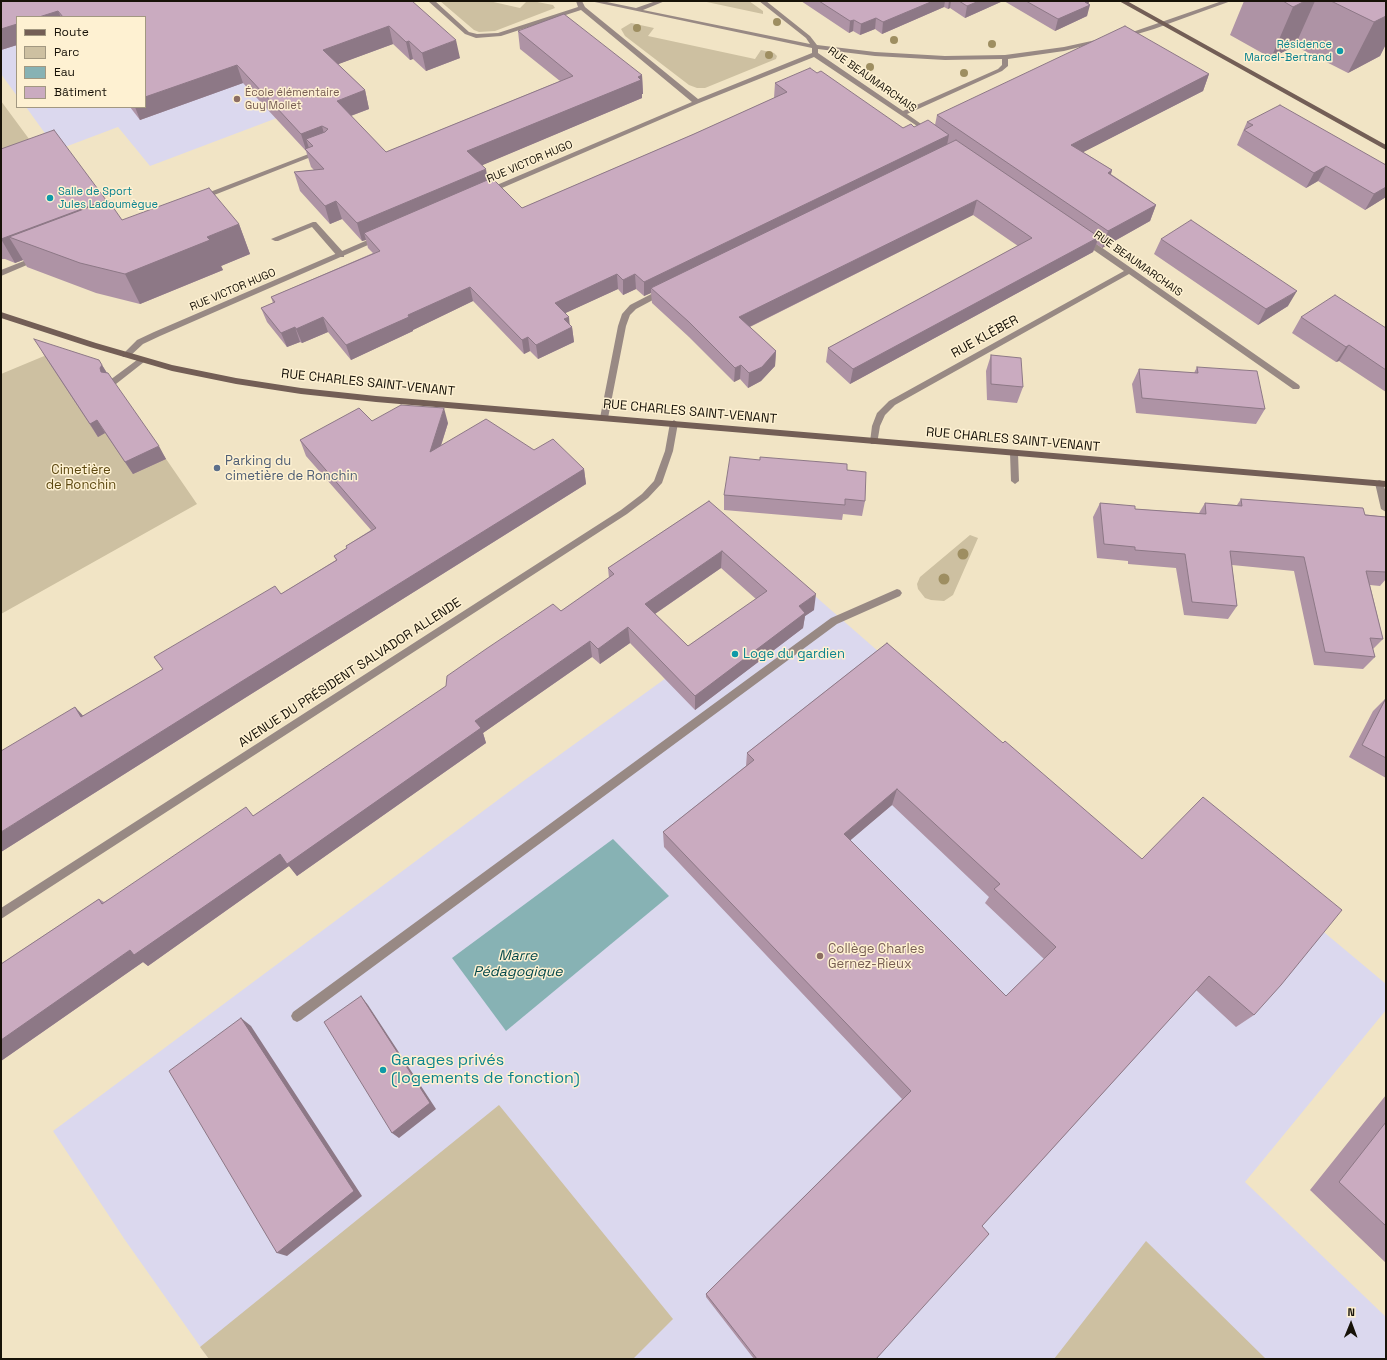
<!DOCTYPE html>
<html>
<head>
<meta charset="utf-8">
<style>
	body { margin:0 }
	#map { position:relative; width:1387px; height:1360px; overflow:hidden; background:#f1e4c5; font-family:"Space Grotesk",sans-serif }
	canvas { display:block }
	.frame { position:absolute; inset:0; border:2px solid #171208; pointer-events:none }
	.legend { position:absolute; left:16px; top:16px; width:130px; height:92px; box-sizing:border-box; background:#fef1d2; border:1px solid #a29881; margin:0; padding:5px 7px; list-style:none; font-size:12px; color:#171208 }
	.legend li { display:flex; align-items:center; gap:8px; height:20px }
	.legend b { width:20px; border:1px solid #a29881 }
	.north { position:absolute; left:1331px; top:1304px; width:40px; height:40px; -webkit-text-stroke:3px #fef1d2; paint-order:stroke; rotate:1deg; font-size:11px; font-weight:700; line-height:16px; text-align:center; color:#171208 }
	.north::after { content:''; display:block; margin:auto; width:14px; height:18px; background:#171208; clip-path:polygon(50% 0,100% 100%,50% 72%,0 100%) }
</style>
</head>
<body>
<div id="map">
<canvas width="1387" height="1360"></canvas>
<div class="frame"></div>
<ul class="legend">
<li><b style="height:5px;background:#735e56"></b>Route</li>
<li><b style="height:11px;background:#cdc0a1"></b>Parc</li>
<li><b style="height:11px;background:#87b2b4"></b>Eau</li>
<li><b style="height:11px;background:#caabc0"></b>Bâtiment</li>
</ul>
<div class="north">N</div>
</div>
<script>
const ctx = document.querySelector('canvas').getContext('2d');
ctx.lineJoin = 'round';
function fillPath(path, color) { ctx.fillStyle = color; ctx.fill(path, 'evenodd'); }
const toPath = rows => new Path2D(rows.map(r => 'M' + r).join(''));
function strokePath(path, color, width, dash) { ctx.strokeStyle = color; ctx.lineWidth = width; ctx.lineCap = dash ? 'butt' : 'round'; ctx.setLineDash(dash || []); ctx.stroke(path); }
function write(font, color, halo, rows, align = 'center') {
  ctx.font = font + ' "Space Grotesk",sans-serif'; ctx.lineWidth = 3; ctx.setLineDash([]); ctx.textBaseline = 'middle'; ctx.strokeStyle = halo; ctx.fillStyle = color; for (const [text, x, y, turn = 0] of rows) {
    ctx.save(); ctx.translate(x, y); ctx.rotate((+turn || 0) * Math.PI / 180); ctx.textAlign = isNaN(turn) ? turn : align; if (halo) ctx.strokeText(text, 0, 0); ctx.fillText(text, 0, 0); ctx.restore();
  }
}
fillPath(toPath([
	[17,23,17,96,1,74,1,28],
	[145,58,351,90,150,166,118,127,57,150,26,107,145,107],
	[799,582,887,659,1126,877,1319,928,1386,984,1386,1010,1245,1182,1386,1317,1386,1359,209,1359,125,1240,53,1131,522,782]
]), '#dbd8ee');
fillPath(toPath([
	[440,1,489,1,520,8,527,1,532,1,553,5,555,8,495,31,479,32,474,30],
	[702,1,749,1,763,11,763,14],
	[631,23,654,28,648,36,755,59,761,50,774,53,777,56,776,59,705,88,697,88,689,85,625,36,621,29],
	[1,101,32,143,1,154],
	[49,354,107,373,197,504,1,614,1,374],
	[970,535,978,538,953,595,944,601,931,600,925,598,918,589,917,584,920,577],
	[499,1105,673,1319,633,1359,209,1359,200,1347],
	[1146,1241,1266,1359,1054,1359]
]), '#cdc0a1');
fillPath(toPath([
	[613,839,669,896,506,1031,452,958]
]), '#87b2b4');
fillPath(toPath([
	[319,150,323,152,321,153,204,199,201,199,197,197,319,150],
	[313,222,316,222,344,253,344,257,338,257,312,227,278,241,275,241,271,239,313,222],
	[34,257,37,257,41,259,1,276,1,270,34,257],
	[141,357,144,358,145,360,144,362,116,384,110,384,109,382,110,380,141,357],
	[1014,450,1018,453,1019,481,1015,484,1011,481,1010,453,1014,450],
	[897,589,900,590,902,593,900,596,837,624,301,1020,297,1022,293,1020,291,1016,293,1012,831,618,897,589]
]), '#988984');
fillPath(toPath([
	[428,1,435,1,469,32,477,34,498,33,578,7,576,1,582,1,585,7,698,99,812,53,812,48,590,1,602,1,636,8,656,1,665,1,643,10,810,44,806,38,759,1,766,1,810,36,817,45,875,52,945,56,1005,55,1064,47,1096,40,1099,42,1064,51,1008,59,1008,66,1002,71,907,114,931,131,931,133,929,134,814,57,699,103,488,194,485,194,485,190,692,102,581,10,501,36,476,38,465,34,428,1],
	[818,49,875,56,945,60,1002,59,1002,65,998,69,903,111,818,53,818,49],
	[1222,1,1231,1,1154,29,1124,38,1121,36,1222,1],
	[377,236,380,236,384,238,160,336,143,344,129,357,123,357,122,355,137,340,154,332,377,236],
	[1082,238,1088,238,1299,385,1300,387,1299,389,1293,389,1129,274,895,405,885,415,880,426,877,444,871,444,870,442,872,426,877,413,889,401,1124,271,1082,242,1082,238],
	[663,288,666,289,666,293,636,309,630,315,626,326,608,418,604,421,601,420,600,418,618,326,622,314,630,305,663,288],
	[674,420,678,423,673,451,662,483,648,498,627,514,1,919,1,908,621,510,642,494,654,481,665,451,670,423,674,420],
	[1379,480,1382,481,1386,492,1386,512,1381,509,1375,483,1379,480]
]), '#988984');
fillPath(toPath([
	[1119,1,1127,1,1386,145,1386,150,1119,1],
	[1,312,96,343,172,365,236,378,301,388,376,396,1386,481,1386,487,376,402,301,394,236,384,172,371,90,347,1,318,1,312]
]), '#735e56');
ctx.fillStyle = '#9e8e61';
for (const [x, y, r] of [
	[777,22,4],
	[637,28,4],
	[894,40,4],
	[992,44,4],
	[769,55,4],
	[870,67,4],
	[964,73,4],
	[963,554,5.5],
	[944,579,5.5]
]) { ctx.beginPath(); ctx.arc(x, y, r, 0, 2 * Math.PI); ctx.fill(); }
fillPath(toPath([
	[1,1,412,1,460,58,426,71,413,59,410,60,393,44,338,64,365,90,369,109,351,116,386,152,560,81,520,49,518,31,642,75,643,94,642,94,642,98,482,165,487,180,522,208,694,134,774,98,775,83,817,73,903,128,935,125,937,115,1209,74,1203,91,1083,152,1112,170,1111,174,1156,205,1150,221,1102,248,1096,244,1093,252,850,384,826,362,828,348,1018,246,973,215,750,327,776,351,775,366,761,381,748,388,740,379,734,382,689,337,652,303,651,293,644,296,636,289,623,295,618,289,565,313,570,325,572,327,574,342,538,359,530,351,524,354,473,301,413,330,413,331,351,360,328,332,302,343,300,342,287,347,267,322,261,308,273,303,271,297,373,253,368,248,366,240,362,241,342,219,330,224,300,191,294,172,314,170,311,167,306,151,243,83,140,120,130,107,145,107,145,17,17,17,17,45,1,50],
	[801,1,1003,1,965,18,950,8,948,9,944,7,882,34,875,29,860,35,853,31,849,33],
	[1004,1,1089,1,1087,16,1055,31],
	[1244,1,1386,1,1386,44,1380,56,1348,73,1295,46,1271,58,1230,35],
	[1247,122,1386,165,1386,197,1365,210,1318,181,1306,188,1237,145],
	[1,149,106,201,122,220,239,224,250,254,221,266,223,270,140,304,96,293,27,267,23,260,15,263,5,259,1,259],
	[1161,239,1288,306,1258,325,1154,254],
	[1301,317,1386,328,1386,392,1339,361,1336,362,1292,333],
	[42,352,102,365,107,373,166,459,133,474,105,433,98,437],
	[991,355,1023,387,1017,403,987,400,986,371],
	[1197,367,1265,409,1256,424,1136,413,1132,384,1139,369,1194,373],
	[372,421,448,423,441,446,534,450,584,469,586,484,248,696,1,852,75,707,83,716,163,669,281,594,336,560,334,556,347,548,346,546,371,530,306,456,300,440],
	[847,470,865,501,862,516,843,514,842,520,724,510,724,495],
	[1241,499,1386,517,1386,579,1380,586,1370,585,1383,639,1373,649,1375,657,1363,669,1314,665,1294,571,1232,565,1237,606,1228,619,1184,615,1176,568,1128,564,1128,561,1097,558,1093,517,1100,503,1135,509,1199,513,1205,503,1237,505],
	[709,501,814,610,805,616,803,628,695,710,630,643,600,664,592,657,483,733,486,743,297,876,289,866,148,966,143,962,1,1061,1,964,99,899,104,902,253,816,561,611,609,578,608,568],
	[721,568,756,599,688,646,655,614],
	[887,643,1254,1015,1236,1027,1196,990,982,1226,876,1359,754,1359,706,1297,706,1294,902,1099,664,847,663,832,746,766,747,753],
	[892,805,989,897,985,903,1044,959,1006,996,850,840],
	[1386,698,1386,778,1349,757,1373,711],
	[1386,1095,1386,1263,1310,1190]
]), '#ae93a5');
fillPath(toPath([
	[933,1,945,1,944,7,882,34,883,22],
	[949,1,951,1,950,8,948,9],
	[979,1,1003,1,965,18,967,6],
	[1087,1,1089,1,1088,6,1090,5,1087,16,1055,31,1058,19],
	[1305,1,1315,1,1295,46,1271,58,1293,7],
	[1386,1,1386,44,1380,56,1348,73,1374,22],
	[58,11,61,17,39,17],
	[876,18,875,29,860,35,861,24],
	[854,20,853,31,849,33,850,21],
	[17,24,17,45,1,50,1,29],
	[389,26,393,44,328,68,323,50],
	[456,40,460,58,426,71,422,53],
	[409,41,413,59,410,60,406,42],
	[237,65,243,83,140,120,135,107,145,107,145,97],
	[1209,74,1203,91,1066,161,1071,145],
	[642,75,643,94,642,94,642,98,471,170,467,151],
	[365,90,369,109,342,119,337,101],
	[322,126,327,145,306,139,310,151,306,150,301,134],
	[949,135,946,150,651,288,651,293,644,296,644,282],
	[1326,166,1318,181,1306,188,1314,173],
	[486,169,489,187,364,233,366,240,362,241,357,223],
	[1112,170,1107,186,1108,173],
	[1386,187,1386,197,1365,210,1374,194],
	[106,200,118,224,9,237,23,260,15,263,1,239],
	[977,200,973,215,739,332,739,317],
	[336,201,342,219,330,224,325,206],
	[1156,205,1150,221,1102,248,1108,231],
	[239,224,250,254,221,266,223,270,140,304,125,274,207,237],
	[1099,237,1093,252,850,384,853,369],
	[617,274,618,289,557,317,555,303],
	[635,274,636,289,623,295,623,280],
	[470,287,473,301,413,330,413,331,351,360,346,345,408,315],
	[1297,291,1288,306,1258,325,1266,309],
	[323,317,328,332,302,343,296,329],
	[569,317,570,328,572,327,574,342,538,359,536,345,564,319],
	[295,327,300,342,287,347,281,333],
	[528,337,530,351,524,354,522,340],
	[1349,345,1339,361,1336,362,1346,347],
	[776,351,775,366,761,381,748,388,749,373],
	[102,365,110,378,101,372,100,368],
	[741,365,740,379,734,382,735,368],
	[444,408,448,423,434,467,430,452],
	[97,420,105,433,98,437,90,424],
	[159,446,166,459,133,474,125,462],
	[584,469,586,484,248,696,1,852,1,832,239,683],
	[722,551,721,568,646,620,645,604],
	[816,594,814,610,805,616,803,628,695,710,695,696,799,606],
	[628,627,630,643,600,664,598,649],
	[590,641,592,657,483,733,486,743,297,876,289,866,148,966,143,962,1,1061,1,1040,130,950,280,854,475,721],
	[75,707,86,719,81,717],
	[897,789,892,805,839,850,844,834],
	[361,996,368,1005,436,1109,399,1138,392,1133],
	[241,1018,251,1026,362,1196,287,1256,277,1253]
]), '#8d7886');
const building = toPath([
	[1,1,412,1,456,40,422,53,409,41,406,42,389,26,323,50,365,90,337,101,386,152,573,76,518,31,564,14,642,75,638,77,641,80,467,151,486,169,357,223,336,201,325,206,294,172,324,169,305,149,313,146,306,139,325,132,328,129,322,126,301,134,237,65,145,97,145,17,63,17,58,11,39,17,17,17,17,24,1,29,1,1],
	[819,1,933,1,883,22,876,18,861,24,854,20,850,21,819,1],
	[959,1,979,1,967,6,959,1],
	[1026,1,1087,1,1085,2,1090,5,1058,19,1026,1],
	[1283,1,1305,1,1293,7,1283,1],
	[1331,1,1386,1,1386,16,1374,22,1331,1],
	[1125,26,1209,74,1071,145,1112,170,1108,173,1156,205,1108,231,937,115,1125,26],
	[810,68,817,73,821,71,903,128,911,124,914,127,928,120,949,135,644,282,635,274,623,280,617,274,555,303,569,317,564,319,572,327,536,345,528,337,522,340,470,287,408,315,409,317,346,345,323,317,296,329,295,327,281,333,261,308,275,302,271,297,380,251,364,233,492,178,522,208,694,134,787,92,775,83,810,68],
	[1280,105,1386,165,1386,187,1374,194,1326,166,1314,173,1244,130,1253,125,1247,122,1280,105],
	[54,130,106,200,1,239,1,149,54,130],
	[956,140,1099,237,853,369,828,348,1032,238,977,200,739,317,776,351,762,367,749,373,741,365,735,368,689,322,651,288,956,140],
	[209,188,239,224,207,237,210,240,125,274,80,263,9,237,108,200,122,220,209,188],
	[1191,220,1297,291,1266,309,1161,239,1191,220],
	[1335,295,1386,328,1386,370,1349,345,1346,347,1301,317,1335,295],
	[34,339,99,360,102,365,100,368,101,372,108,373,159,446,125,462,97,420,90,424,34,339],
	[991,355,1021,358,1023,387,991,384,991,355],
	[1197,367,1257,371,1265,409,1142,398,1139,369,1198,373,1197,367],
	[401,405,444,408,430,452,486,419,534,450,553,439,584,469,239,683,1,832,1,751,75,707,81,717,163,669,154,657,275,586,281,594,337,560,334,556,347,548,346,546,376,528,300,440,359,408,372,421,401,405],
	[730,457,760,460,760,457,847,464,847,470,866,472,865,501,845,499,845,505,724,495,730,457],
	[1241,499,1363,508,1365,515,1386,517,1386,572,1366,571,1383,639,1370,638,1375,657,1325,652,1304,557,1230,551,1237,606,1192,602,1185,554,1135,550,1135,547,1104,544,1100,503,1135,506,1135,509,1206,514,1205,503,1242,506,1241,499],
	[709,501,816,594,799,606,805,613,695,696,628,627,598,649,590,641,475,721,481,728,287,864,280,854,134,955,130,950,1,1040,1,964,99,899,102,904,246,807,253,816,446,686,447,676,486,649,553,604,561,611,614,574,608,568,709,501],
	[722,551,767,591,688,646,645,604,722,551],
	[887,643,1003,743,1005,741,1142,859,1203,797,1342,910,1281,985,1254,1015,1209,976,982,1226,989,1234,876,1359,757,1359,706,1294,911,1091,663,832,754,760,747,753,887,643],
	[897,789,1000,884,994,889,1056,947,1006,996,844,834,897,789],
	[1386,698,1386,758,1362,745,1386,698],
	[361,996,430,1103,392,1133,324,1022,361,996],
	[241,1018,354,1191,277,1253,169,1071,241,1018],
	[1386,1122,1386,1226,1339,1182,1386,1122]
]);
fillPath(building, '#caabc0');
strokePath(building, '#8d7886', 1);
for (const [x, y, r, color] of [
	[1340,51,4,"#0f9aa8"],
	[237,99,4,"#8d6e63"],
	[50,198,4,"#0f9aa8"],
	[217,468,4,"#5c6f8a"],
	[735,654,4,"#0f9aa8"],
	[820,956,4,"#8d6e63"],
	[383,1070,4,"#0f9aa8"]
]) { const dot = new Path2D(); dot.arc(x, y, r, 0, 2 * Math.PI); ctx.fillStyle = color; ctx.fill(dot); strokePath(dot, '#fef1d2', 1.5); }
write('11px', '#0d838f', '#fef1d2', [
	["Résidence",1332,45],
	["Marcel-Bertrand",1332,58],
	["Salle de Sport",58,192,"left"],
	["Jules Ladoumègue",58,205,"left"]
], 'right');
write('11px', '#171208', '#fef1d2', [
	["RUE BEAUMARCHAIS",872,80,35],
	["RUE VICTOR HUGO",530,162,-23],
	["RUE BEAUMARCHAIS",1138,264,35],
	["RUE VICTOR HUGO",233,290,-23]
]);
write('11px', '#785e54', '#fef1d2', [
	["École élémentaire",245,93],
	["Guy Mollet",245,106]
], 'left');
write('13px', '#171208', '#fef1d2', [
	["RUE KLÉBER",985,337,-29],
	["RUE CHARLES SAINT-VENANT",368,383,6],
	["RUE CHARLES SAINT-VENANT",690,412,5],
	["RUE CHARLES SAINT-VENANT",1013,440,5],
	["AVENUE DU PRÉSIDENT SALVADOR ALLENDE",350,673,-33]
]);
write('13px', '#4e5e75', '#fef1d2', [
	["Parking du",225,461],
	["cimetière de Ronchin",225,476]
], 'left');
write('13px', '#5b470f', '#fef1d2', [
	["Cimetière",81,470],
	["de Ronchin",81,485]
]);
write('13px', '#0d838f', '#fef1d2', [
	["Loge du gardien",743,654]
], 'left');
write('13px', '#785e54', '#fef1d2', [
	["Collège Charles",828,949],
	["Gernez-Rieux",828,964]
], 'left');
write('italic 14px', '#02474a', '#fef1d2', [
	["Marre",518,956],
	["Pédagogique",518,972]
]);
write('16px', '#0d838f', '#fef1d2', [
	["Garages privés",391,1061],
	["(logements de fonction)",391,1079]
], 'left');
</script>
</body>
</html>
